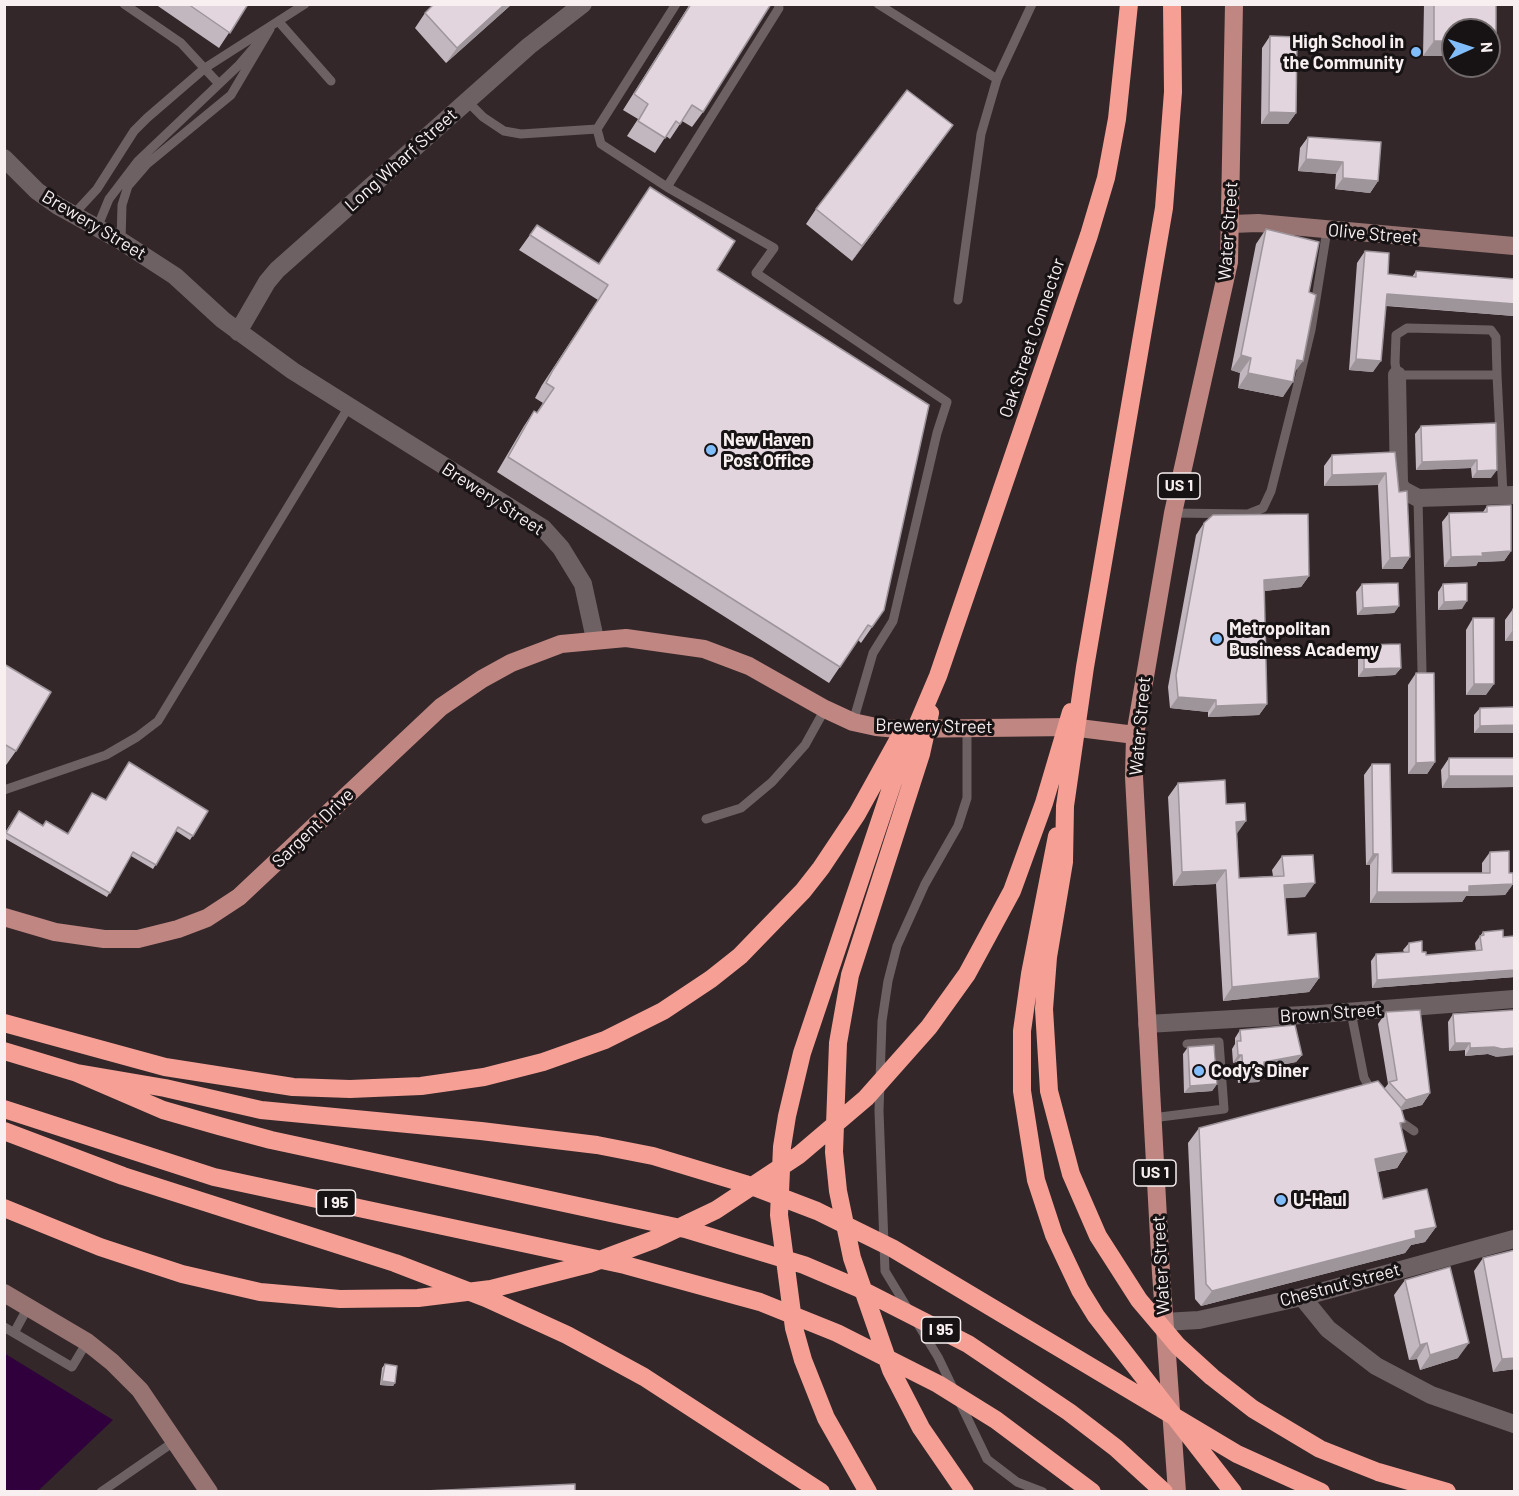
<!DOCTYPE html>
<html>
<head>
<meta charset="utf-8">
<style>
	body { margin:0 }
	#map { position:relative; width:1519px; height:1496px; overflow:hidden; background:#33272a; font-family:Barlow,sans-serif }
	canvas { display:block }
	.frame { position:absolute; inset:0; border:6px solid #f7eff0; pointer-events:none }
	.north { position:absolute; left:1441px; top:18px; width:60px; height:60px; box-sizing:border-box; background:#171213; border:2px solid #716a6b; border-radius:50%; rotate:87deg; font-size:16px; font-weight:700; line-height:24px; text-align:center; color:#f7eff0 }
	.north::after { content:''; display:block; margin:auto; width:21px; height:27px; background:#81bdfa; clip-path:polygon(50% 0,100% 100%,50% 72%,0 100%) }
</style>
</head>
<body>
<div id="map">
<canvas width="1519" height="1496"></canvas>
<div class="frame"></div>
<div class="north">N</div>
</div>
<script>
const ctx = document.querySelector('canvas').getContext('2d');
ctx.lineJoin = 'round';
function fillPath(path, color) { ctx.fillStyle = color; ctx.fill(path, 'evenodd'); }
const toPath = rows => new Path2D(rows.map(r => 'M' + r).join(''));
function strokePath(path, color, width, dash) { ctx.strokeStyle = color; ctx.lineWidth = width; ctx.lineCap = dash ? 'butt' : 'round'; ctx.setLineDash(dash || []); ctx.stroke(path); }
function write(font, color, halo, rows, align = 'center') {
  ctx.font = font + ' Barlow,sans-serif'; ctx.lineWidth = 6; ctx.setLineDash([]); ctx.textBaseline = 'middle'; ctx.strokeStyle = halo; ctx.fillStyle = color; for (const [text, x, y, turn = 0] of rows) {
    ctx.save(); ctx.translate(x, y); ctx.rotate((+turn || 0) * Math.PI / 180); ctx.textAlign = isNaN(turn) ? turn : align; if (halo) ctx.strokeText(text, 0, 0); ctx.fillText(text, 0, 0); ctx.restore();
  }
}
fillPath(toPath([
	[4,1353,113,1420,38,1491,5,1491]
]), '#30003c');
strokePath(toPath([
	[124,4,181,43,219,84],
	[676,4,597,129,601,144,667,187,779,8,778,4],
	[878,4,997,79],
	[279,22,331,81],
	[467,101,483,117,504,131,521,134,597,129],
	[667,187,774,248,756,273,947,402,937,433,893,621,873,653,853,722],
	[73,215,97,189,134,131,147,118,205,68,305,4],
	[97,228,109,199,138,161,239,65,258,43],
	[121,241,122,205,128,186,147,164,231,95,270,29],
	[958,300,981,134,997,79,1032,4],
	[1497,375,1496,337,1491,330,1407,328,1396,335,1395,363,1397,375,1497,375,1503,495],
	[1418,498,1422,671],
	[1173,513,1248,514,1263,508,1271,491,1299,380,1311,330,1327,230],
	[4,790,106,755,137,737,158,721,348,408],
	[706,819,741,808,772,782,805,745,825,709],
	[1351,1012,1364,1078,1373,1093],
	[1394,1117,1414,1131],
	[1152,1118,1224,1109,1219,1042,1187,1044],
	[908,1309,885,1271,879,1111,882,1021,888,981,897,946,925,884,958,826,967,798,967,728],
	[916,1321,938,1357,987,1459,1017,1482,1043,1492],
	[4,1327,72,1367,87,1342],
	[14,1333,28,1307],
	[101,1492,175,1441]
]), '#6e6164', 9);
strokePath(toPath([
	[4,158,37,191,58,206,121,241,175,276,223,320,293,371,543,528,561,548,583,584,595,639],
	[238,332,267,282,277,270,529,46,583,4],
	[1397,375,1399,484,1403,490,1418,498,1514,495],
	[1147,1024,1320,1014,1514,999],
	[1302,1297,1328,1329,1376,1366,1431,1395,1514,1424],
	[1164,1322,1199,1320,1302,1297,1514,1239]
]), '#6e6164', 18);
strokePath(toPath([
	[1232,224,1258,223,1514,246],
	[4,1293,87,1342,112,1362,140,1390,209,1492]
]), '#977472', 18);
strokePath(toPath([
	[4,917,55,932,104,939,138,939,178,929,207,918,239,897,441,707,482,679,511,663,561,644,626,638,704,649,749,666,825,709,853,722,876,727,897,729,1071,727,1135,735],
	[1177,1492,1161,1273,1134,777,1135,735,1173,513,1229,262,1234,4]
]), '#c08681', 18);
strokePath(toPath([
	[1172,4,1173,92,1164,208,1085,667,1065,806,1064,862,1048,957,1044,1009,1049,1091,1071,1174,1098,1236,1139,1300,1178,1346,1212,1377,1253,1409,1320,1449,1378,1472,1447,1492],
	[930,713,921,754,850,975,838,1043,834,1152,838,1191,852,1258,891,1370,921,1428,965,1492],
	[1057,836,1030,974,1022,1031,1022,1091,1036,1180,1054,1235,1080,1290,1096,1316,1233,1492],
	[4,1023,165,1067,293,1087,350,1089,421,1086,484,1077,543,1062,605,1040,663,1011,711,979,740,956,803,891,821,868,857,814,903,731],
	[4,1051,77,1073,163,1110,219,1126,271,1140,685,1229,804,1265,858,1288,968,1344,1069,1412,1116,1448,1164,1492],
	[77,1073,165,1088,261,1110,481,1131,597,1145,653,1156,749,1185,817,1211,892,1248,1237,1454,1321,1492],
	[4,1109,214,1177,625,1265,760,1302,837,1333,938,1384,996,1420,1092,1492],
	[4,1131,123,1176,395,1263,486,1298,567,1335,644,1377,821,1492],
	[4,1208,100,1247,182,1274,260,1292,340,1299,418,1298,491,1289,589,1264,653,1240,716,1210,799,1155,866,1098,929,1027,967,974,1012,891,1044,803,1071,712],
	[868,1492,826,1418,803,1360,794,1328,779,1215,782,1147,787,1116,802,1053,893,782,938,676,1089,235,1106,178,1117,119,1129,4]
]), '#f69f94', 18);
fillPath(toPath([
	[155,4,248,4,219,48],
	[434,4,512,4,446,63,415,28,425,13],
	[690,4,771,4,703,112,692,127,682,121,670,139,666,136,655,153,627,136,638,119,623,110],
	[1424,4,1496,4,1496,41,1489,50,1489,30,1423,56],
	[1270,36,1296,113,1288,124,1261,124,1262,48],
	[1308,137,1378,181,1370,193,1335,189,1336,174,1298,171,1300,148],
	[942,140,852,261,806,224,816,209],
	[537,225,598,264,717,270,884,610,861,643,858,640,829,683,497,472,524,426,534,411,537,412,543,403,535,398,542,385,598,300,519,250],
	[1266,229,1309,292,1283,397,1238,388,1240,373,1231,370,1256,244],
	[1365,251,1388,274,1412,277,1416,271,1515,279,1515,316,1514,316,1386,306,1373,372,1349,370,1357,263],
	[1496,423,1491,478,1472,478,1471,468,1416,470,1415,434,1421,426],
	[1395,452,1399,492,1410,557,1402,569,1382,569,1378,485,1324,486,1324,466,1332,455],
	[1487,506,1511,551,1504,561,1478,562,1476,566,1444,567,1442,522,1449,513,1483,512],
	[1204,523,1309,576,1301,587,1264,591,1267,704,1259,715,1208,717,1208,712,1170,708,1168,687,1196,535],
	[1362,584,1399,606,1394,613,1357,615,1356,592],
	[1443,584,1462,609,1438,610,1438,592],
	[1513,609,1515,641,1505,641,1505,620],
	[1473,618,1486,695,1466,695,1466,630],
	[1364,645,1401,668,1395,675,1358,677,1358,653],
	[4,664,16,751,4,768],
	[1416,673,1435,762,1427,774,1408,774,1408,685],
	[1515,707,1515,733,1474,733,1474,715,1480,708],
	[1449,758,1515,758,1515,787,1442,788,1441,770],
	[1372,764,1392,873,1482,873,1482,863,1490,852,1509,873,1513,884,1505,895,1466,896,1462,902,1370,903,1370,865,1366,865,1364,775],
	[1178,783,1237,835,1239,878,1273,876,1272,870,1282,856,1305,897,1285,898,1288,935,1319,978,1309,992,1223,1001,1216,884,1173,886,1168,797],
	[106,800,208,811,190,840,176,831,153,869,131,856,107,897,4,838,4,834,19,811,43,826,68,834],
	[1483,932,1503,937,1515,936,1515,977,1372,988,1371,961,1376,954,1404,952,1403,950,1409,943,1426,955,1476,951,1475,943],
	[1386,1012,1430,1093,1422,1105,1402,1110,1401,1127,1407,1152,1397,1168,1378,1172,1383,1199,1436,1227,1425,1242,1411,1245,1405,1253,1201,1306,1195,1299,1188,1143,1199,1128,1384,1089,1388,1084,1378,1024],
	[1453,1014,1497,1057,1488,1054,1465,1056,1465,1050,1449,1051,1448,1022],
	[1240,1030,1302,1055,1296,1062,1264,1068,1259,1082,1238,1083,1236,1062,1233,1063,1232,1049,1235,1044,1235,1038],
	[1188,1047,1217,1084,1212,1091,1184,1093,1183,1054],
	[1515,1250,1515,1369,1493,1372,1474,1271,1483,1258],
	[1405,1280,1458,1358,1420,1370,1417,1359,1409,1360,1394,1295],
	[385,1364,395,1383,393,1386,380,1385,382,1368]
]), '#c2b7be');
fillPath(toPath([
	[505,4,512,4,446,63,457,48],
	[1434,41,1453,41,1453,56,1423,56],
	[1489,41,1496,41,1489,50],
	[1269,112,1296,113,1288,124,1261,124],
	[953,125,942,140,852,261,862,246],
	[1306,159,1343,162,1336,174,1298,171],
	[1343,178,1378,181,1370,193,1335,189],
	[1387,294,1515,304,1515,316,1514,316,1379,305],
	[1241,355,1251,358,1240,373,1231,370],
	[1356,359,1381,361,1373,372,1349,370],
	[1297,360,1303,361,1292,376],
	[1248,373,1293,382,1283,397,1238,388],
	[1477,460,1471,468,1416,470,1422,462],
	[1497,470,1491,478,1472,478,1477,471],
	[1386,473,1378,485,1324,486,1332,475],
	[1511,551,1504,561,1478,562,1476,566,1444,567,1451,557,1482,553],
	[1410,557,1402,569,1382,569,1390,558],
	[1309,576,1301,587,1256,592,1264,580],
	[1467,601,1462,609,1438,610,1444,602],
	[1399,606,1394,613,1357,615,1363,608],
	[1513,630,1515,630,1515,641,1505,641],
	[1401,668,1395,675,1358,677,1364,669],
	[1474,684,1494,684,1486,695,1466,695],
	[1178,697,1216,700,1208,712,1170,708],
	[1267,704,1259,715,1208,717,1216,706],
	[1515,725,1515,733,1474,733,1480,726],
	[1435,762,1427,774,1408,774,1416,763],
	[1449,776,1515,776,1515,787,1442,788],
	[1246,821,1236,835,1236,822],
	[1373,854,1378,854,1370,865,1366,865],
	[1226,870,1216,884,1173,886,1182,872],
	[1315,883,1305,897,1274,899,1284,885],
	[1513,884,1505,895,1466,896,1462,902,1370,903,1377,892,1469,886],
	[1515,970,1515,977,1372,988,1377,980],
	[1319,978,1309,992,1223,1001,1232,987],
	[1455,1043,1470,1043,1465,1050,1449,1051],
	[1494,1047,1515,1048,1515,1055,1497,1057,1488,1054,1465,1056,1470,1048],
	[1238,1055,1242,1055,1236,1062,1233,1063],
	[1302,1055,1296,1062,1258,1070,1264,1062],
	[1264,1074,1259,1082,1238,1083,1243,1076],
	[1217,1084,1212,1091,1184,1093,1190,1086],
	[1430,1093,1422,1105,1398,1111,1406,1100],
	[1407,1152,1397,1168,1365,1174,1375,1159],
	[1436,1227,1425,1242,1411,1245,1405,1253,1201,1306,1212,1291,1415,1231],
	[1427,1343,1417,1359,1409,1360,1420,1345],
	[1469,1343,1458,1358,1420,1370,1430,1355],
	[1515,1358,1515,1369,1493,1372,1502,1359],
	[382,1381,395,1383,393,1386,380,1385]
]), '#9e959b');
const building = toPath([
	[188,4,248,4,230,33,188,4],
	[434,4,505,4,457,48,425,13,434,4],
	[691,4,771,4,703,112,692,105,680,124,676,121,665,138,638,121,648,104,634,94,691,4],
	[1434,4,1496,4,1496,41,1489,41,1489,30,1453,30,1453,41,1434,41,1434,4],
	[1270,36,1297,37,1296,113,1269,112,1270,36],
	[907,90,953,125,862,246,816,209,907,90],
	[1308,137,1381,142,1378,181,1343,178,1343,162,1306,159,1308,137],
	[650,187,735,241,717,270,929,405,884,610,872,627,868,625,840,667,508,457,534,411,537,413,554,388,546,383,553,370,608,285,530,235,537,225,599,264,650,187],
	[1266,229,1319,242,1309,292,1316,295,1303,361,1297,360,1293,382,1248,373,1251,358,1241,355,1266,229],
	[1365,251,1389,253,1388,274,1416,277,1416,271,1515,279,1515,304,1387,294,1381,361,1356,359,1365,251],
	[1496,423,1497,470,1477,471,1477,460,1422,462,1421,426,1496,423],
	[1395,452,1399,492,1407,491,1410,557,1390,558,1386,473,1332,475,1332,455,1395,452],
	[1511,505,1511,551,1482,553,1483,556,1451,557,1449,513,1487,512,1487,506,1511,505],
	[1308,514,1309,576,1264,580,1267,704,1216,706,1216,700,1178,697,1176,675,1204,523,1213,515,1308,514],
	[1398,583,1399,606,1363,608,1362,584,1398,583],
	[1467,583,1467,601,1444,602,1443,584,1467,583],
	[1513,609,1515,609,1515,630,1513,630,1513,609],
	[1473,618,1494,618,1494,684,1474,684,1473,618],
	[1400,644,1401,668,1364,669,1364,645,1400,644],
	[4,664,51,692,16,751,4,744,4,664],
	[1416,673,1434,673,1435,762,1416,763,1416,673],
	[1515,707,1515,725,1480,726,1480,708,1515,707],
	[1449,758,1515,758,1515,776,1449,776,1449,758],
	[129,762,208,811,193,836,178,827,156,865,133,852,110,893,6,833,19,811,43,826,46,821,68,834,92,793,106,800,129,762],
	[1372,764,1390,764,1392,873,1490,873,1490,852,1509,851,1509,873,1513,873,1513,884,1469,886,1469,892,1377,892,1378,854,1373,854,1372,764],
	[1225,780,1226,804,1245,803,1246,821,1236,822,1239,878,1284,876,1282,856,1313,855,1315,883,1284,885,1288,935,1316,933,1319,978,1232,987,1226,870,1182,872,1178,783,1225,780],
	[1503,930,1503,937,1515,936,1515,970,1377,980,1376,954,1409,952,1409,943,1422,941,1422,952,1426,952,1426,955,1482,950,1480,936,1484,935,1483,932,1503,930],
	[1420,1010,1430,1093,1406,1100,1389,1082,1397,1080,1386,1012,1420,1010],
	[1515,1010,1515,1048,1502,1049,1494,1047,1470,1048,1470,1043,1455,1043,1453,1014,1515,1010],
	[1295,1025,1302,1055,1264,1062,1264,1074,1243,1076,1242,1055,1238,1055,1237,1041,1241,1041,1240,1030,1295,1025],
	[1214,1045,1217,1084,1190,1086,1188,1047,1214,1045],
	[1378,1081,1401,1108,1405,1122,1400,1123,1407,1152,1375,1159,1383,1199,1427,1189,1436,1227,1415,1231,1416,1238,1212,1291,1206,1284,1199,1128,1378,1081],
	[1515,1250,1515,1358,1502,1359,1483,1258,1515,1250],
	[1450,1267,1469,1343,1430,1355,1427,1343,1420,1345,1405,1280,1450,1267],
	[385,1364,397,1366,395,1383,382,1381,385,1364],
	[575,1484,575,1491,425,1491,575,1484]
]);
fillPath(building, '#e2d5dd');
strokePath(building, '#9e959b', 1.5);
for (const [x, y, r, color] of [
	[1416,52,6,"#81bdfa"],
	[711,450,6,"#81bdfa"],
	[1217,639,6,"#81bdfa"],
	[1199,1071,6,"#81bdfa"],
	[1281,1200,6,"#81bdfa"]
]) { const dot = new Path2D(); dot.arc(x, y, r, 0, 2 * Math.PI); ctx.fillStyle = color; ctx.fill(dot); strokePath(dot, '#171213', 2); }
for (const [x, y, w] of [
	[1179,486,42],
	[1155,1173,42],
	[336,1203,39],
	[941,1330,39]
]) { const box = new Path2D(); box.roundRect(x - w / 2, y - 13, w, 26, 4.5); ctx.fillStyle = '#171213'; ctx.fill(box); strokePath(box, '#f7eff0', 1.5); }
write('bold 16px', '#f7eff0', null, [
	["US 1",1179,486],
	["US 1",1155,1173],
	["I 95",336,1203],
	["I 95",941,1330]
]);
write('bold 18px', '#f7eff0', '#171213', [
	["High School in",1404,42,"right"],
	["the Community",1404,63,"right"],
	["New Haven",723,440],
	["Post Office",723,461],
	["Metropolitan",1229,629],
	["Business Academy",1229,650],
	["Cody’s Diner",1211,1071],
	["U-Haul",1293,1200]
], 'left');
write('18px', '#f7eff0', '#171213', [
	["Long Wharf Street",401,160,-42],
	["Brewery Street",94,225,31],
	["Water Street",1228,231,-86],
	["Olive Street",1373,234,5],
	["Oak Street Connector",1032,338,-71],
	["Brewery Street",493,499,33],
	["Brewery Street",934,726,1],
	["Water Street",1140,726,-85],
	["Sargent Drive",313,828,-44],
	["Brown Street",1331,1013,-4],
	["Water Street",1161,1265,-93],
	["Chestnut Street",1340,1285,-15]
]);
</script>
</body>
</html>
